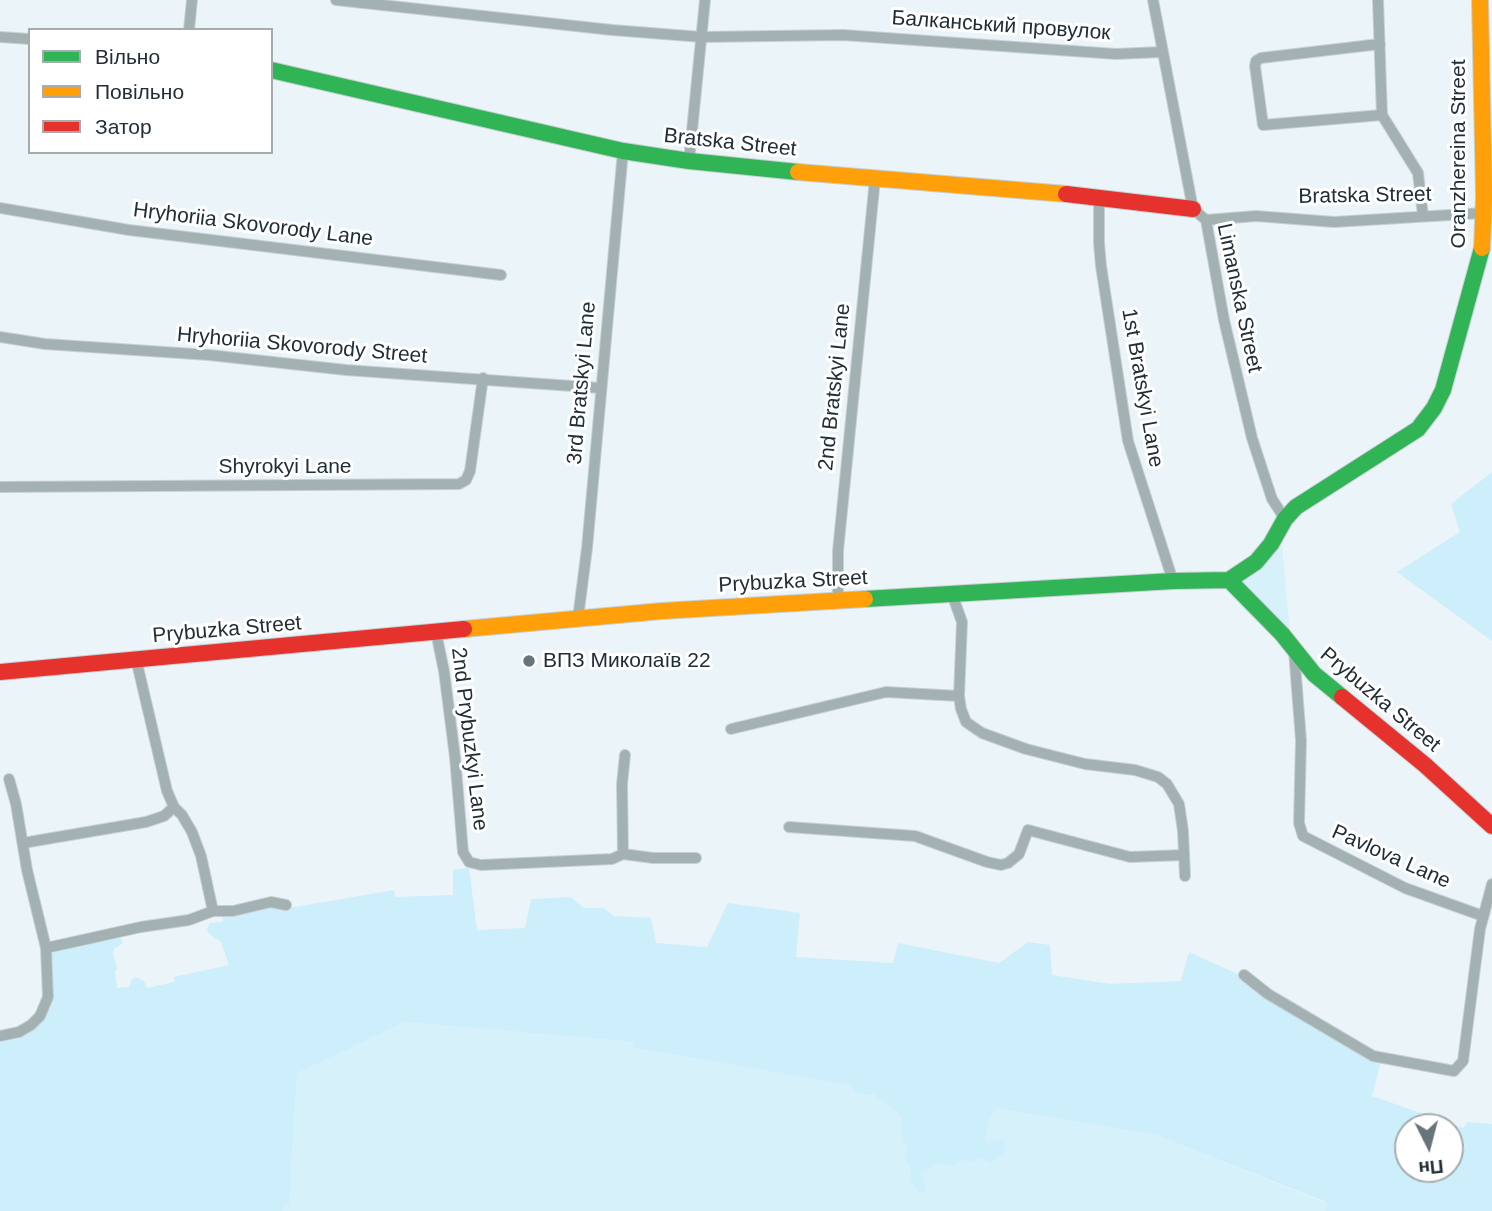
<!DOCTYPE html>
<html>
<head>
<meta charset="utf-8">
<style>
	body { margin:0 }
	#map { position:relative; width:1492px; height:1211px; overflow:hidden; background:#ebf4f8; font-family:Arial,sans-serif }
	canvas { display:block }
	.legend { position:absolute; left:28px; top:28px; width:245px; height:126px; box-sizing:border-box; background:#fff; border:2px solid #a6acae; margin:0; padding:9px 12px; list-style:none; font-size:21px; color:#202f35 }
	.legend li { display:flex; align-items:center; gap:14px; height:35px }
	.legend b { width:35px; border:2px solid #a6acae }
	.north { position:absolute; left:1394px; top:1113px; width:70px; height:70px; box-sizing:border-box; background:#fff; border:2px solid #a6acae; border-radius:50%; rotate:174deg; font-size:19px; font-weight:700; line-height:28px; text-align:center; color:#202f35 }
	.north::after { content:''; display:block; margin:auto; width:24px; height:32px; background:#677479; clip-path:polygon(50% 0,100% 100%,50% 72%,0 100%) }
</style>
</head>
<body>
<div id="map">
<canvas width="1492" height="1211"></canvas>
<ul class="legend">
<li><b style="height:9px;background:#30b455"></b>Вільно</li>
<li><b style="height:9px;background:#ff9f0a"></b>Повільно</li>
<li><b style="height:9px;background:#e5322d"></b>Затор</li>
</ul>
<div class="north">Пн</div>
</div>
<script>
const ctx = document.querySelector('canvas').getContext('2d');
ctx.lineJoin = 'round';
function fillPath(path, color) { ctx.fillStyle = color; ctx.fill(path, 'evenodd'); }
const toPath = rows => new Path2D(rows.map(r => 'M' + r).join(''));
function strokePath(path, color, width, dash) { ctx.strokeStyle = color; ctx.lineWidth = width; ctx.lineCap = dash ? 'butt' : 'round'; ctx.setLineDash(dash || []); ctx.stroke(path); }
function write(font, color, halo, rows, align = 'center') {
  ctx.font = font + ' Arial,sans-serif'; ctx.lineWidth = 6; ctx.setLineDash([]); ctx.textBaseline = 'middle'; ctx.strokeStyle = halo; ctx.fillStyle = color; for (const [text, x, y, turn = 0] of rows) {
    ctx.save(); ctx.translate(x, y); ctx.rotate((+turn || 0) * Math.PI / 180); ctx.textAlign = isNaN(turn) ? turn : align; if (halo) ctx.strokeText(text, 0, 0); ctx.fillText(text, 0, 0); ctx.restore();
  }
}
fillPath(toPath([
	[1281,531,1286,592,1291,641,1235,579],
	[405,1022,634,1042,634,1048,1153,1134,1326,1203,1325,1211,283,1211,284,1205,289,1204,297,1072]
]), '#d7f1fb');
fillPath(toPath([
	[1492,472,1492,641,1397,572,1460,532,1451,504],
	[469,868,477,930,525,928,531,899,570,897,584,908,603,908,614,916,651,918,656,943,707,947,728,903,800,913,796,957,893,963,898,943,999,963,1028,942,1050,945,1052,975,1110,984,1181,981,1189,952,1244,977,1381,1061,1372,1096,1463,1128,1468,1122,1492,1124,1492,1211,1325,1211,1326,1202,1153,1134,996,1108,989,1120,985,1137,988,1144,997,1140,1003,1140,1006,1146,1001,1155,990,1162,980,1158,973,1162,960,1160,953,1166,937,1163,921,1173,926,1188,924,1192,919,1193,911,1181,911,1167,905,1159,907,1147,903,1141,901,1116,874,1094,866,1095,854,1092,852,1085,634,1048,634,1042,405,1022,297,1073,289,1205,284,1205,283,1211,0,1211,0,1038,41,1017,49,956,52,948,120,938,123,943,114,949,113,954,117,968,115,972,117,988,129,987,131,981,135,977,144,981,147,988,175,982,174,977,229,965,221,942,209,934,207,929,210,923,223,922,222,913,258,908,295,907,394,890,395,897,453,895,453,870],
	[1408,1127,1450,1127,1450,1169,1408,1169]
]), '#cdeefb');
const street = toPath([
	[336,0,612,30,702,37,843,35,1116,54,1161,52],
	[1153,0,1193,209,1206,220,1224,320,1252,438,1272,499,1285,519],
	[1378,0,1382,115,1418,173,1423,216],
	[189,30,192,0],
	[0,37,30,39],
	[1380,44,1261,58,1256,61,1255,66,1263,125,1382,115],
	[689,161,705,0],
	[1099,197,1099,243,1101,266,1128,441,1173,581],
	[0,208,129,230,501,275],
	[1206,220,1256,216,1334,222,1483,213],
	[0,337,45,344,209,355,346,370,600,388],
	[0,487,459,484,466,480,470,471,483,378],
	[952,594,962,622,959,696,961,709,966,722,982,733,1026,749,1085,764,1135,770,1158,777,1167,784,1179,804,1183,831,1185,876],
	[838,600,838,551,875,179],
	[578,618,587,548,623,151],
	[436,632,444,671,455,757,463,852,469,862,481,865,612,859,623,854,653,858,696,858],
	[1294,651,1301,740,1299,823,1303,836,1405,888,1483,916],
	[136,659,167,791,174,807,182,815,192,832,201,856,213,911],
	[731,729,886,692,959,696],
	[789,827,915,836,987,862,1001,865,1008,863,1019,854,1028,830,1130,857,1184,855],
	[23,843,146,822,164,816,174,807],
	[623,854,622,784,625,755],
	[46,948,141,927,189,920,213,911,233,911,271,902,286,905],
	[1244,975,1268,994,1373,1056,1454,1071,1463,1061,1480,929,1492,884],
	[0,1036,19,1032,31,1025,40,1016,48,997,46,948,27,870,16,804,9,779]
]);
const fast = toPath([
	[271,70,623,151,689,161,798,172],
	[1229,580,1256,562,1271,544,1285,519,1296,507,1418,429,1434,408,1443,390,1482,248],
	[865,599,1173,581,1229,580,1282,634,1314,674,1342,697]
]);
const slow = toPath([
	[1480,0,1484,197,1482,248],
	[798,172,1066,194],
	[464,629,662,611,865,599]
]);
const jam = toPath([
	[1066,194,1193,209],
	[0,672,464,629],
	[1342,697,1425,765,1492,826]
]);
strokePath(street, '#c7d0d4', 12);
strokePath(fast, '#c7d0d4', 18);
strokePath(slow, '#c7d0d4', 18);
strokePath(jam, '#c7d0d4', 18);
strokePath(street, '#a3b1b2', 10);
strokePath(fast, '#30b455', 16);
strokePath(slow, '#ff9f0a', 16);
strokePath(jam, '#e5322d', 16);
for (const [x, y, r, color] of [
	[529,661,7,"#677479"]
]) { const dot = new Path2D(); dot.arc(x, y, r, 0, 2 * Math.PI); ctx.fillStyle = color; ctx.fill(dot); strokePath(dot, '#fff', 2.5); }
write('21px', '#202f35', '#fff', [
	["Балканський провулок",1001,26,4],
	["Bratska Street",730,143,6],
	["Oranzhereina Street",1459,154,-90],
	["Bratska Street",1365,196,-1],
	["Hryhoriia Skovorody Lane",253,225,7],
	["Limanska Street",1239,298,78],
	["Hryhoriia Skovorody Street",302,346,5],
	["3rd Bratskyi Lane",582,383,-85],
	["2nd Bratskyi Lane",835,387,-84],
	["1st Bratskyi Lane",1142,388,80],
	["Shyrokyi Lane",285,467],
	["Prybuzka Street",793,582,-3],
	["Prybuzka Street",227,630,-5],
	["Prybuzka Street",1380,700,40],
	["2nd Prybuzkyi Lane",469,739,83],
	["Pavlova Lane",1391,857,24]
]);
write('21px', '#202f35', '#fff', [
	["ВПЗ Миколаїв 22",543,661]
], 'left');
</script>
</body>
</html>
